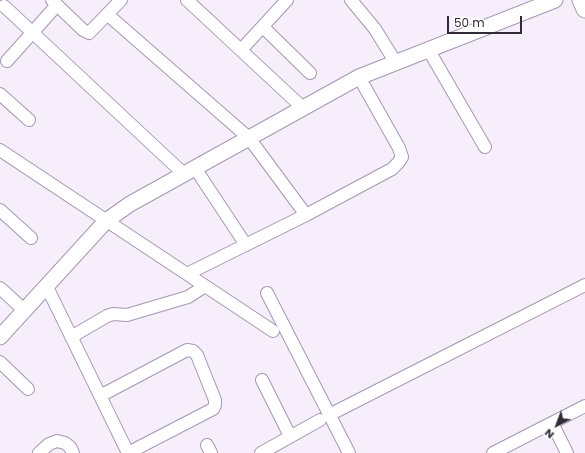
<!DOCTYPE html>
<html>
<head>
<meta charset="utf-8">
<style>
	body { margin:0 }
	#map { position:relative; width:585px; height:453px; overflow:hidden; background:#f6effb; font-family:Poppins,sans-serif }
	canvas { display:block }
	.north { position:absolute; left:537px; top:405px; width:40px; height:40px; -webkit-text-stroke:3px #fff; paint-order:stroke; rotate:222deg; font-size:11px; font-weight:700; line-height:16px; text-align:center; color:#322b37 }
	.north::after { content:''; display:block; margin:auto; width:14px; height:18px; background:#322b37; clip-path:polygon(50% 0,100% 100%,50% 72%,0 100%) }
	.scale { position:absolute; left:447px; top:16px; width:75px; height:18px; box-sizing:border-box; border:2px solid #322b37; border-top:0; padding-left:5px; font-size:12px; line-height:14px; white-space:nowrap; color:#322b37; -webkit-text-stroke:3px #fff; paint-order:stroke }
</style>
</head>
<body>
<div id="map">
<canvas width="585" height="453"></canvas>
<div class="north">N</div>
<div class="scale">50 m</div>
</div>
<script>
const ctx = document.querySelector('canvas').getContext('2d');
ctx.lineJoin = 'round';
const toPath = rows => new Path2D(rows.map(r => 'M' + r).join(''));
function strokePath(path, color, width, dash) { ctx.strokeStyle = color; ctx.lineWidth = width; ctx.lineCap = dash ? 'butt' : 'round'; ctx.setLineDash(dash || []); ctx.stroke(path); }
const minor = toPath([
	[187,0,303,108],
	[351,0,375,29,396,63],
	[57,5,83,30,89,33,121,0],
	[4,6,184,174],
	[108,15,249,138,306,215],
	[263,27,310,73],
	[428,49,485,147],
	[241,50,287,0],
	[7,61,57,5,52,0],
	[0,94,29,120],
	[0,150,273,331],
	[195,168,246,245],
	[0,210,31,238],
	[187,274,306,215,392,169,398,163,402,157,399,148,359,77],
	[46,285,128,453],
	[0,288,24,310],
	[267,293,349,453],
	[71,337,107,316,113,314,127,315,188,297,205,286],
	[0,362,28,389],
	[262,380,290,436],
	[100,396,187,350,193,351,197,355,215,400,215,405,213,409,128,453],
	[329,415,585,285],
	[552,423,567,453],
	[207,445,211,453],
	[39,453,49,444,57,441,65,443,70,447,73,453],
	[261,453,320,420],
	[493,453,585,406]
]);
const tertiary = toPath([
	[0,337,106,221,130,204,359,77,555,0]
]);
const secondary = toPath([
	[581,0,585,9]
]);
strokePath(minor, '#a696b3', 14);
strokePath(tertiary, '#a696b3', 17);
strokePath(secondary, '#a696b3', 19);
strokePath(minor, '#fff', 12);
strokePath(tertiary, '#fff', 15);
strokePath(secondary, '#fff', 17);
</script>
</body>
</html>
